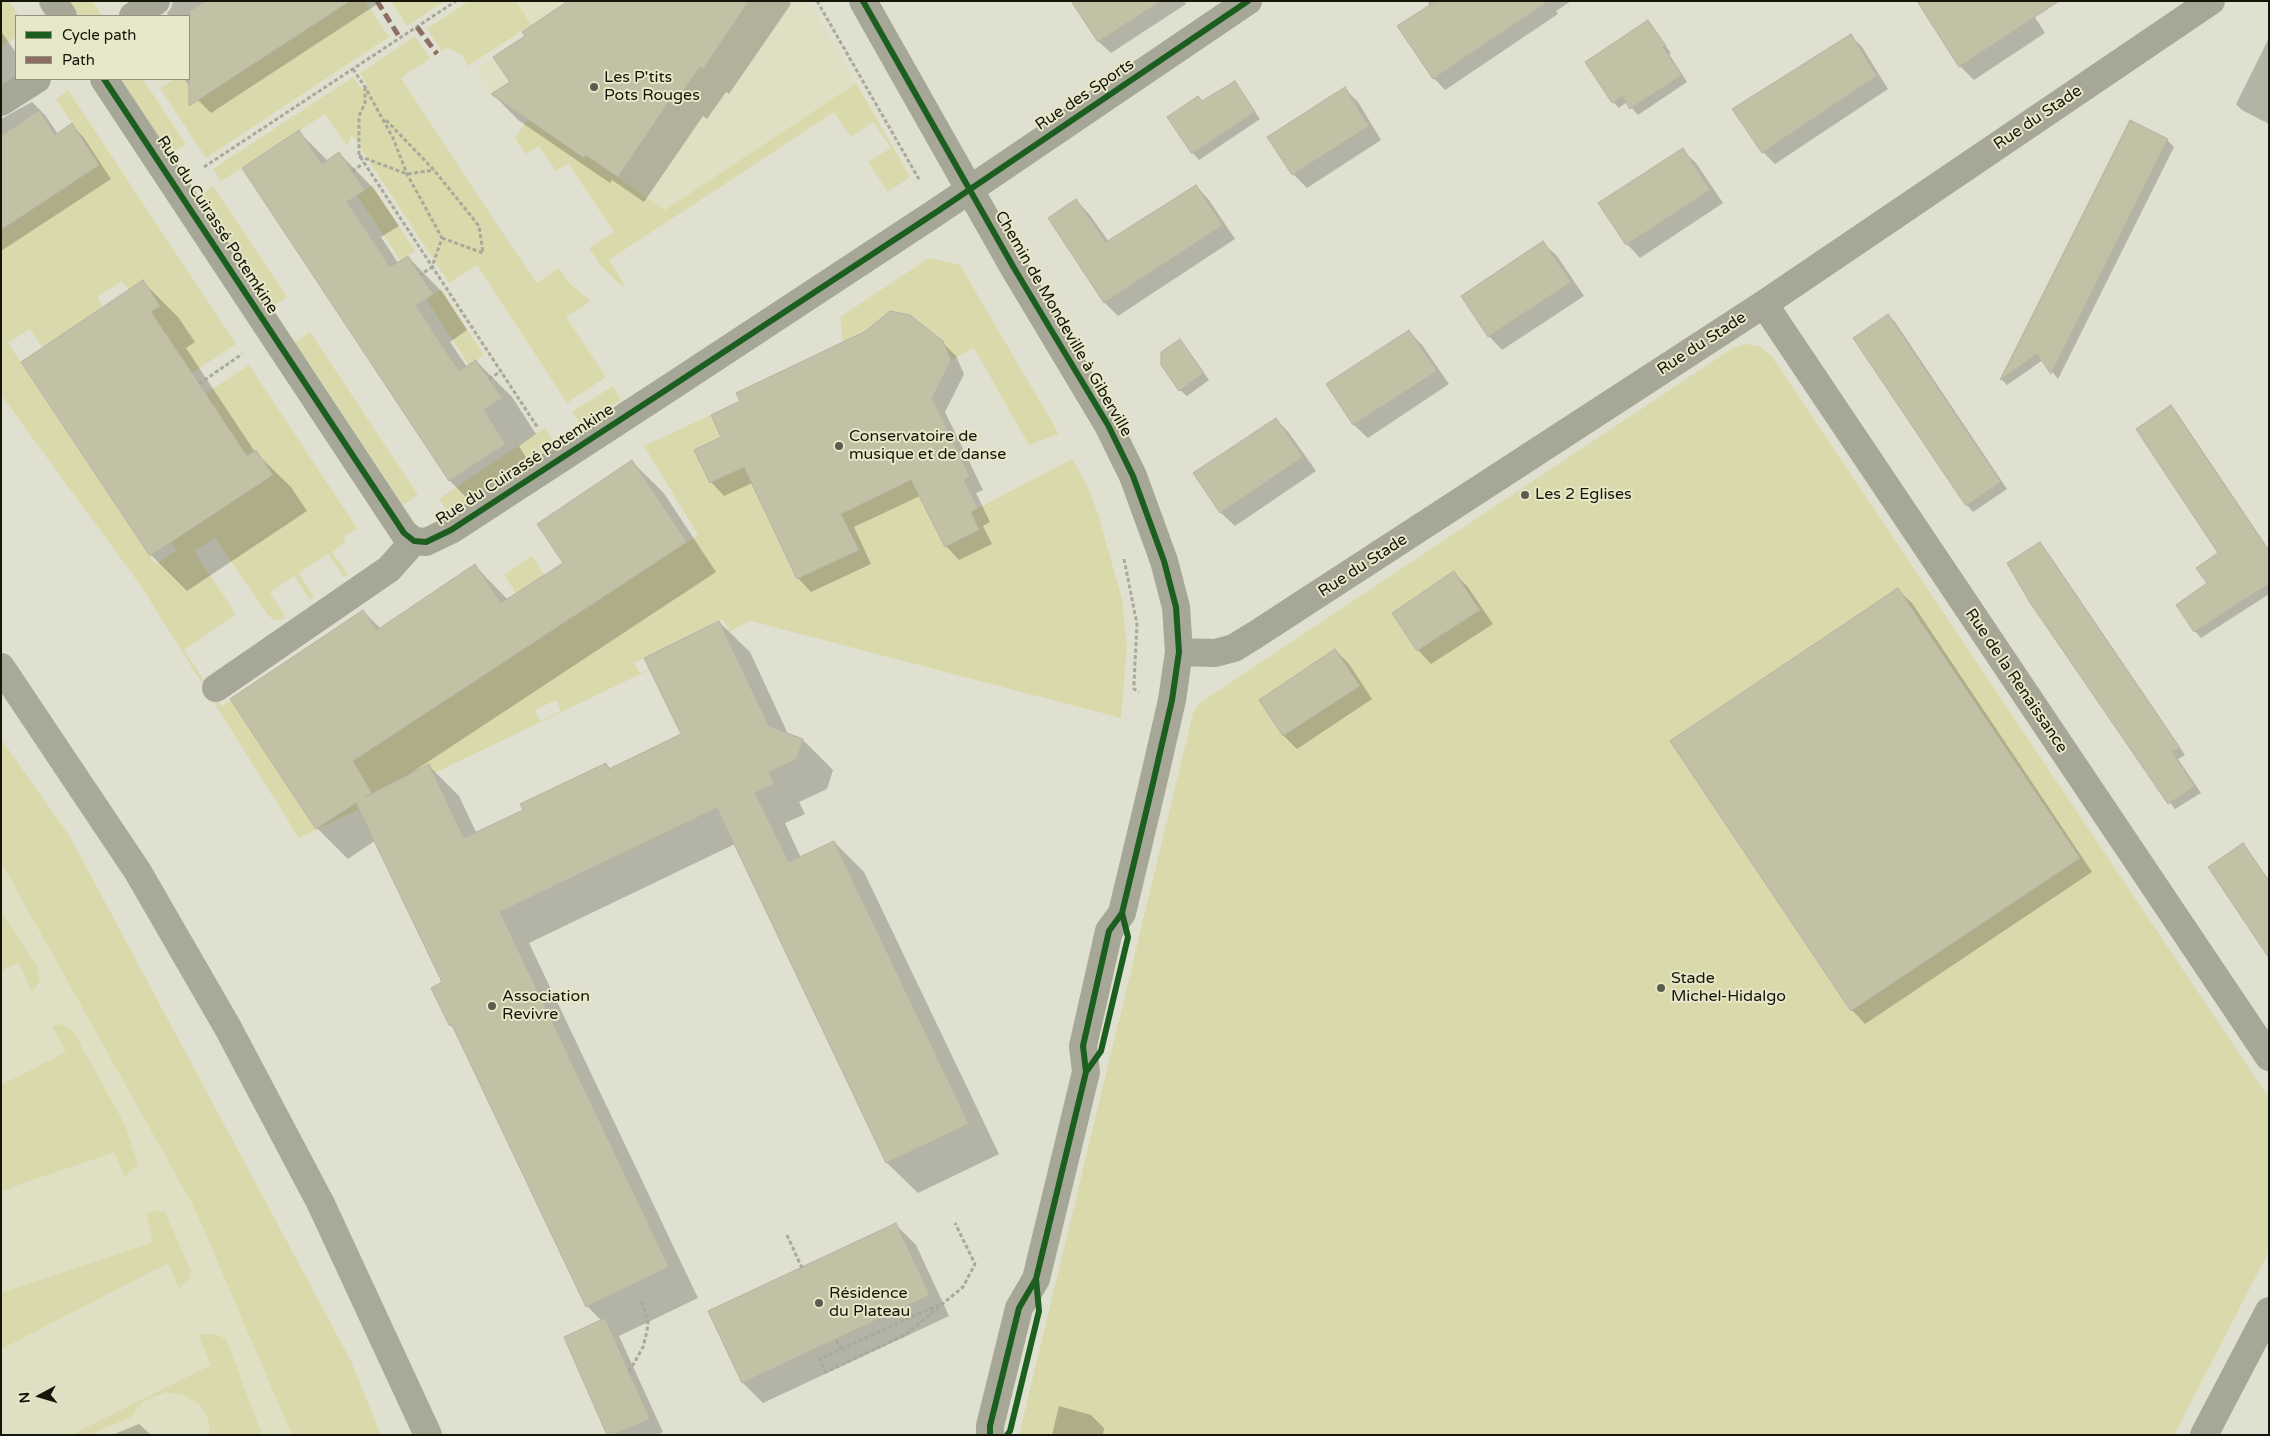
<!DOCTYPE html>
<html>
<head>
<meta charset="utf-8">
<style>
	body { margin:0 }
	#map { position:relative; width:2270px; height:1436px; overflow:hidden; background:#e0e0d0; font-family:"Varela Round",sans-serif }
	canvas { display:block }
	.frame { position:absolute; inset:0; border:2px solid #15150a; pointer-events:none }
	.legend { position:absolute; left:15px; top:15px; width:175px; height:65px; box-sizing:border-box; background:#e7e7c9; border:1px solid #93937d; margin:0; padding:6px 9px; list-style:none; font-size:15px; color:#15150a }
	.legend li { display:flex; align-items:center; gap:10px; height:25px }
	.legend b { width:25px; border:1px solid #93937d }
	.north { position:absolute; left:15px; top:1371px; width:50px; height:50px; -webkit-text-stroke:4px #e7e7c9; paint-order:stroke; rotate:264deg; font-size:14px; font-weight:700; line-height:20px; text-align:center; color:#15150a }
	.north::after { content:''; display:block; margin:auto; width:18px; height:22px; background:#15150a; clip-path:polygon(50% 0,100% 100%,50% 72%,0 100%) }
</style>
</head>
<body>
<div id="map">
<canvas width="2270" height="1436"></canvas>
<div class="frame"></div>
<ul class="legend">
<li><b style="height:6px;background:#1b5e20"></b>Cycle path</li>
<li><b style="height:6px;background:#8d6e63"></b>Path</li>
</ul>
<div class="north">N</div>
</div>
<script>
const ctx = document.querySelector('canvas').getContext('2d');
ctx.lineJoin = 'round';
function fillPath(path, color) { ctx.fillStyle = color; ctx.fill(path, 'evenodd'); }
const toPath = rows => new Path2D(rows.map(r => 'M' + r).join(''));
function strokePath(path, color, width, dash) { ctx.strokeStyle = color; ctx.lineWidth = width; ctx.lineCap = dash ? 'butt' : 'round'; ctx.setLineDash(dash || []); ctx.stroke(path); }
function write(font, color, halo, rows, align = 'center') {
  ctx.font = font + ' "Varela Round",sans-serif'; ctx.lineWidth = 4; ctx.setLineDash([]); ctx.textBaseline = 'middle'; ctx.strokeStyle = halo; ctx.fillStyle = color; for (const [text, x, y, turn = 0] of rows) {
    ctx.save(); ctx.translate(x, y); ctx.rotate((+turn || 0) * Math.PI / 180); ctx.textAlign = isNaN(turn) ? turn : align; if (halo) ctx.strokeText(text, 0, 0); ctx.fillText(text, 0, 0); ctx.restore();
  }
}
fillPath(toPath([
	[516,1,809,1,856,83,665,210,491,94,477,68,524,36,522,32,531,26],
	[1,758,370,1435,1,1435]
]), '#dfdfc4');
fillPath(toPath([
	[1,1,9,1,19,16,16,16,16,37,1,47],
	[70,1,92,1,102,16,80,16],
	[350,1,365,1,389,37,206,158,160,88,174,79,183,79,198,100],
	[391,1,444,1,407,26],
	[469,1,516,1,531,25,468,66,461,54,447,48,442,51,427,29],
	[415,36,430,58,401,78,502,232,537,283,559,268,571,285,591,301,566,317,606,377,567,403,477,265,449,283,352,135,347,146,325,114,221,181,213,169,353,77,362,89,367,85,360,73],
	[121,79,143,79,186,144,170,154],
	[856,83,910,177,888,192,868,162,891,148,873,122,851,137,834,112,609,260,624,284,622,287,601,266,589,248,614,232,568,163,556,171,539,146,526,154,515,138,528,119,586,155,665,210],
	[68,90,236,344,192,373,151,312,160,306,143,281,129,290,122,281,97,297,103,307,42,347,30,329,8,343,155,564,177,550,171,542,272,475,256,450,247,456,205,394,249,365,357,528,344,537,346,541,332,552,348,574,344,577,328,554,299,573,314,597,310,600,294,576,270,593,286,617,281,620,274,620,268,615,215,538,194,551,236,614,184,650,221,706,230,700,280,773,437,680,450,698,544,636,504,575,532,556,573,617,698,535,644,446,711,415,721,437,794,443,815,487,765,511,797,579,858,550,841,514,902,485,880,438,889,434,945,547,979,530,971,512,1072,459,1084,479,1097,511,1122,599,1127,647,1121,718,751,621,299,838,141,586,1,395,1,230,99,165,56,99],
	[723,619,729,630,707,640,701,630],
	[655,652,661,663,640,673,634,663],
	[556,700,561,711,540,721,535,710],
	[372,185,415,251,400,260,357,195],
	[213,186,287,297,272,307,199,196],
	[929,258,960,265,1059,434,1029,445,974,348,951,360,943,341,910,315,891,311,844,349,840,317],
	[441,289,484,355,469,365,426,299],
	[310,332,418,495,403,505,295,342],
	[1747,344,1761,347,1772,357,2269,1098,2269,1251,2174,1435,1019,1435,1193,713,1200,703,1733,348],
	[613,386,621,400,583,426,572,412],
	[545,428,555,445,449,514,439,499],
	[1,739,69,835,351,1361,381,1435,292,1435,195,1209,1,862],
	[1,911,37,967,40,981,32,992,19,962,1,971],
	[61,1024,73,1031,125,1125,138,1165,125,1177,114,1152,1,1191,1,1085,66,1052,52,1027],
	[154,1211,165,1212,191,1271,189,1279,179,1288,168,1263,1,1349,1,1293,153,1242,146,1213],
	[198,1334,213,1334,226,1339,262,1435,210,1435,208,1418,200,1405,184,1395,165,1392,143,1402,131,1417,89,1435,71,1435,211,1365]
]), '#dad9ab');
fillPath(toPath([
	[173,1,382,1,211,113,198,100,184,79,189,79,189,16,169,16,167,13,171,8],
	[580,1,789,1,791,4,729,94,726,92,707,119,703,116,644,202,612,180,610,183,518,120,493,94,512,82],
	[1072,1,1184,1,1186,4,1111,53,1099,42],
	[1431,1,1571,1,1556,11,1558,14,1445,90,1434,78,1430,6,1428,3],
	[1918,1,2031,11,2045,33,1974,80,1960,66],
	[1647,22,1671,53,1669,54,1687,82,1638,115,1627,102,1619,108,1613,102],
	[1,31,16,53,16,79,1,106],
	[1850,35,1862,47,1888,89,1775,164,1763,152,1734,110],
	[2269,38,2269,124,2242,110,2236,104],
	[1234,82,1260,119,1199,160,1193,153,1203,102],
	[1345,89,1358,102,1381,140,1307,188,1293,174],
	[32,102,45,115,58,134,72,125,84,138,111,179,1,251,1,119],
	[2130,122,2167,140,2174,147,2058,379,2043,360,2007,385,2001,379],
	[299,132,328,161,339,153,374,189,399,226,381,237,398,263,408,257,443,293,467,330,450,342,467,367,476,361,512,397,536,434,519,446,540,480,485,516,450,481,244,168],
	[1682,150,1696,163,1723,203,1640,258,1627,244],
	[1196,186,1209,200,1235,239,1118,316,1104,302,1076,200,1089,214,1109,242],
	[1543,243,1557,256,1584,296,1502,350,1489,336],
	[143,282,178,317,195,342,186,348,255,452,291,487,307,511,187,591,151,555,22,362],
	[1888,315,1895,322,2007,489,1973,512,1967,505],
	[1409,332,1422,345,1449,384,1368,438,1354,425,1328,385],
	[1180,341,1209,380,1187,396,1180,390],
	[942,342,956,356,964,374,945,412,983,490,976,493,990,522,983,526,992,544,959,560,946,546,920,496,854,527,871,564,811,592,798,578,752,483,724,496,711,482],
	[2171,406,2177,413,2269,550,2269,594,2201,638,2195,631,2219,553],
	[1276,419,1289,433,1316,471,1235,526,1221,513,1194,473],
	[632,462,663,492,716,572,411,773,412,774,429,766,459,796,477,834,525,811,606,764,611,769,683,734,719,622,750,652,788,734,803,740,833,770,827,789,799,802,805,814,785,823,801,858,834,842,864,872,999,1154,918,1193,887,1163,735,844,529,943,698,1298,619,1336,663,1432,657,1435,609,1435,602,1321,587,1306,456,1030,450,1025,443,983,376,840,348,859,317,828,231,699,363,611,381,629,475,566,508,600,564,563],
	[2040,544,2046,550,2185,755,2178,759,2201,793,2175,809,2145,770,2030,600],
	[1454,573,1467,586,1493,624,1431,664,1418,650],
	[1898,590,1912,603,2092,872,1865,1024,1852,1010,1671,742],
	[1335,650,1349,664,1372,699,1297,749,1284,736,1260,700],
	[2243,845,2269,880,2269,957],
	[896,1225,916,1245,949,1316,763,1403,743,1383],
	[1059,1406,1091,1415,1104,1428,1103,1435,1052,1435],
	[139,1424,151,1435,112,1435]
]), '#0003');
const building = toPath([
	[204,1,350,1,189,106,189,12,204,1],
	[568,1,749,1,703,69,700,67,681,94,676,91,618,177,586,155,584,158,491,94,510,82,493,57,525,36,522,32,568,1],
	[1071,1,1161,1,1098,42,1071,1],
	[1436,1,1549,1,1433,79,1397,26,1436,1],
	[1917,1,2059,1,1959,67,1917,1],
	[1648,20,1666,46,1663,47,1682,75,1630,109,1622,96,1612,103,1585,62,1648,20],
	[1851,34,1877,76,1762,153,1732,109,1851,34],
	[1235,81,1255,112,1192,154,1167,117,1198,96,1202,101,1235,81],
	[1345,87,1369,126,1292,175,1267,137,1345,87],
	[39,110,55,135,72,123,99,165,1,230,1,136,39,110],
	[2130,120,2168,139,2051,374,2037,354,2000,380,2130,120],
	[299,130,322,164,339,152,365,190,347,202,390,267,408,256,420,275,433,294,416,306,459,371,476,360,502,398,484,410,506,444,449,481,242,168,299,130],
	[1683,148,1710,190,1626,245,1598,203,1683,148],
	[1196,185,1223,225,1104,303,1048,218,1076,199,1106,242,1196,185],
	[1543,241,1571,282,1488,337,1461,296,1543,241],
	[143,280,160,306,151,312,192,373,247,456,256,450,273,475,150,556,21,362,143,280],
	[890,311,910,315,943,341,951,360,932,398,970,477,964,480,978,508,971,512,979,530,945,547,911,480,841,514,859,550,797,579,744,467,710,483,694,450,721,437,711,415,740,401,736,393,866,331,890,311],
	[1888,314,2001,482,1966,506,1853,338,1888,314],
	[1409,330,1437,371,1353,425,1326,384,1409,330],
	[1180,339,1204,373,1179,391,1161,365,1161,352,1180,339],
	[2171,405,2269,551,2269,584,2194,632,2176,605,2207,583,2196,568,2218,553,2136,429,2171,405],
	[1276,418,1303,457,1220,513,1193,473,1276,418],
	[632,460,687,542,353,761,372,793,365,797,429,764,464,838,523,810,520,804,606,763,609,769,681,734,644,658,719,621,769,726,803,739,797,759,769,772,775,784,755,793,789,862,834,841,969,1124,886,1163,717,808,500,912,669,1267,586,1307,452,1025,449,1025,431,988,442,982,356,803,316,829,230,699,363,610,377,630,475,564,501,603,563,563,537,524,632,460],
	[2040,542,2180,748,2172,752,2195,786,2168,804,2029,601,2007,563,2040,542],
	[1454,571,1480,610,1417,651,1392,613,1454,571],
	[1898,588,2080,858,1851,1011,1670,741,1898,588],
	[1335,649,1360,686,1283,736,1259,700,1335,649],
	[2243,843,2269,881,2269,958,2208,867,2243,843],
	[896,1223,930,1295,742,1383,708,1311,896,1223],
	[605,1318,650,1419,613,1435,607,1435,564,1337,605,1318]
]);
fillPath(building, '#c2c1a6');
strokePath(building, '#b3b3a6', 1);
strokePath(toPath([
	[817,1,920,181],
	[353,69,365,87,393,138,407,174,442,238,432,267,420,275],
	[365,87,365,103,359,116,359,155,538,428],
	[386,120,434,170,479,226,483,253,442,238],
	[359,156,407,174,434,170],
	[204,167,456,1],
	[352,171,364,163],
	[489,379,501,371],
	[199,384,242,354],
	[1124,559,1137,624,1134,683,1134,689,1139,692],
	[787,1235,802,1268],
	[836,1340,841,1349,820,1359,826,1372,905,1335,963,1287,975,1264,955,1223],
	[841,1349,938,1305],
	[629,1372,643,1347,647,1331,648,1322,642,1302]
]), '#a9a99b', 3, [4, 2.5]);
strokePath(toPath([
	[53,1,63,16],
	[863,1,1014,268,1108,425,1133,476,1164,561,1176,607,1179,652,1172,700,1153,783,1122,913,1109,931,1083,1046,1086,1072,1036,1279,1019,1308,990,1426,990,1435],
	[133,16,156,1],
	[104,79,404,533,414,541,426,542,451,530,669,388,938,211,1248,1],
	[1,102,37,79],
	[1764,304,2269,1057],
	[1179,652,1215,653,1234,648,1255,635,1764,304,2211,1],
	[216,688,389,569,414,541],
	[2204,1435,2269,1311]
]), '#a7a798', 28);
strokePath(toPath([
	[1,667,138,872,228,1028,321,1204,428,1435]
]), '#a9a998', 28);
strokePath(toPath([
	[377,1,400,38],
	[417,27,437,54]
]), '#8d6e63', 5, [10, 5]);
strokePath(toPath([
	[863,1,1014,268,1108,425,1133,476,1164,561,1176,607,1179,652,1172,700,1153,783,1122,913,1109,931,1083,1046,1086,1072,1036,1279,1019,1308,990,1426,990,1435],
	[104,79,404,533,414,541,426,542,451,530,669,388,938,211,1248,1],
	[1086,1072,1101,1051,1128,937,1122,913],
	[1007,1435,1010,1431,1039,1311,1036,1279]
]), '#1b5e20', 6);
for (const [x, y, r, color] of [
	[594,87,5,"#5c5c4f"],
	[839,446,5,"#5c5c4f"],
	[1525,495,5,"#5c5c4f"],
	[1661,988,5,"#5c5c4f"],
	[492,1006,5,"#5c5c4f"],
	[819,1303,5,"#5c5c4f"]
]) { const dot = new Path2D(); dot.arc(x, y, r, 0, 2 * Math.PI); ctx.fillStyle = color; ctx.fill(dot); strokePath(dot, '#e7e7c9', 2); }
write('16px', '#15150a', '#e7e7c9', [
	["Les P'tits",604,78],
	["Pots Rouges",604,96],
	["Conservatoire de",849,437],
	["musique et de danse",849,455],
	["Les 2 Eglises",1535,495],
	["Stade",1671,979],
	["Michel-Hidalgo",1671,997],
	["Association",502,997],
	["Revivre",502,1015],
	["Résidence",829,1294],
	["du Plateau",829,1312]
], 'left');
write('16px', '#15150a', '#e7e7c9', [
	["Rue des Sports",1085,95,-34],
	["Rue du Stade",2038,118,-34],
	["Rue du Cuirassé Potemkine",217,225,57],
	["Chemin de Mondeville à Giberville",1063,324,60],
	["Rue du Stade",1702,344,-33],
	["Rue du Cuirassé Potemkine",525,465,-33],
	["Rue du Stade",1363,566,-33],
	["Rue de la Renaissance",2016,681,56]
]);
</script>
</body>
</html>
